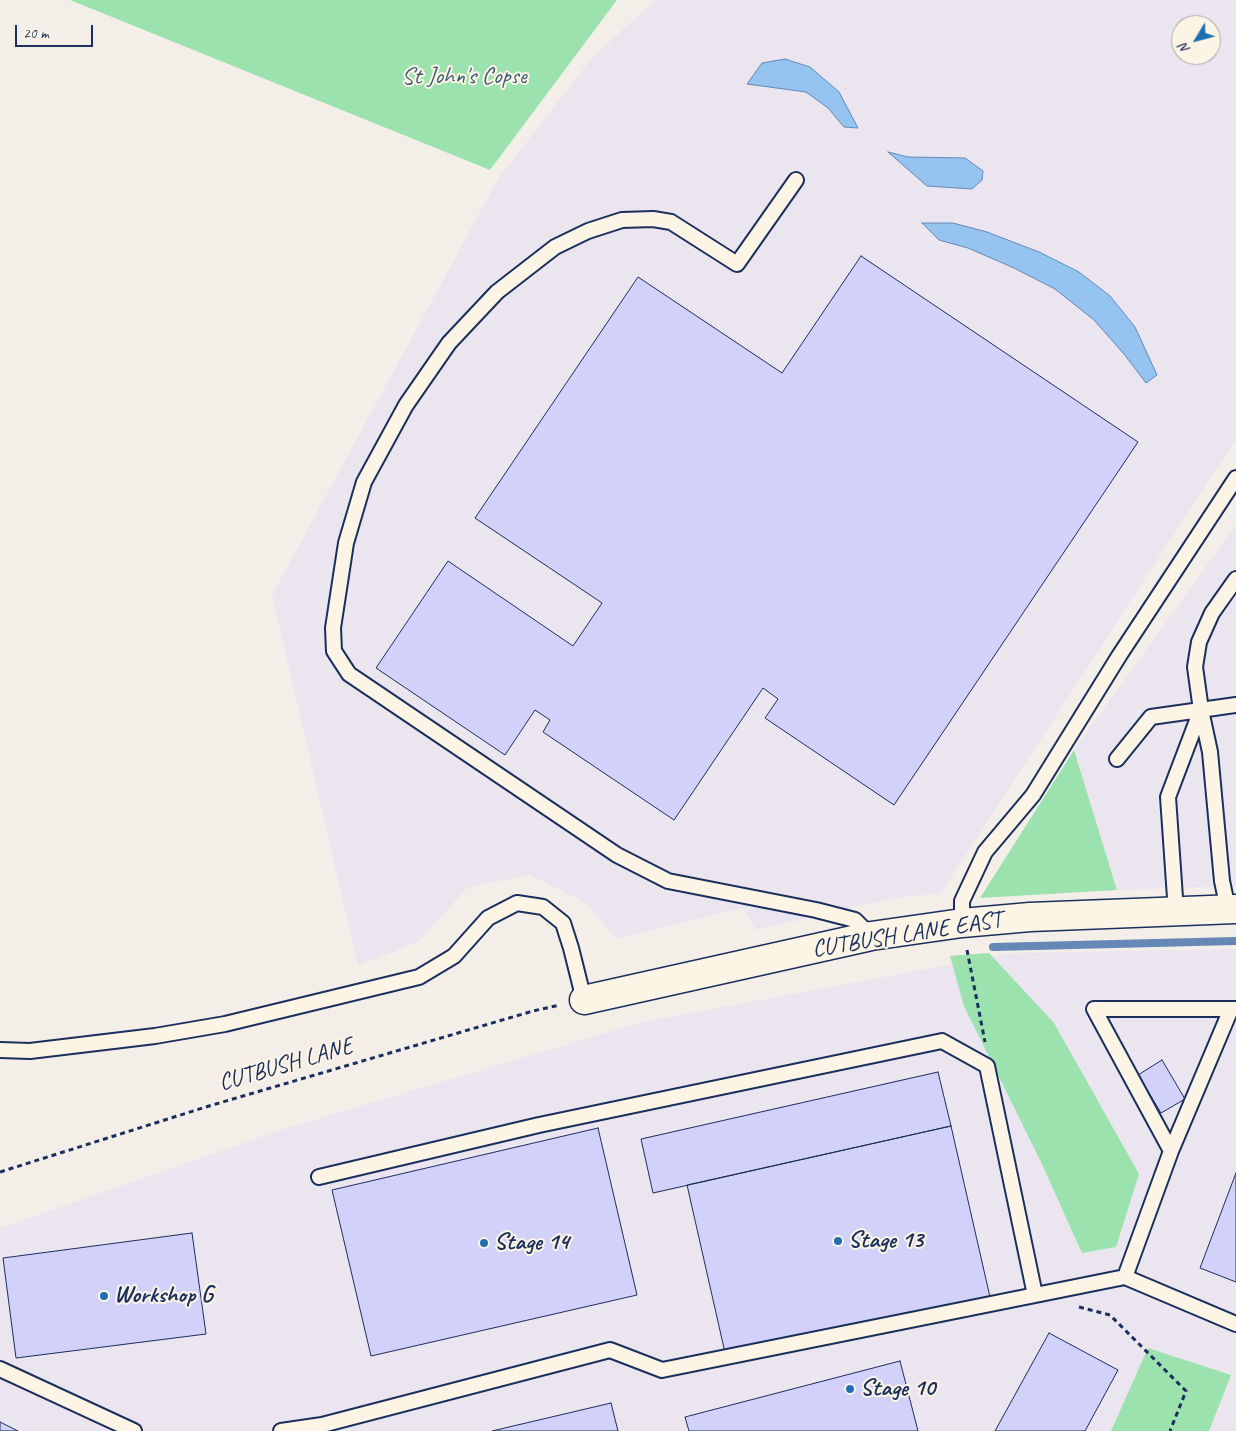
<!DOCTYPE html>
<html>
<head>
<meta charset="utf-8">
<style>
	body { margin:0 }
	#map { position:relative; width:1236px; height:1431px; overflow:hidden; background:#f4eee9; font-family:Caveat,sans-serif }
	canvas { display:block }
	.north { position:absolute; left:1171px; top:15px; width:50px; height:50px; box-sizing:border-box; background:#fcf5e5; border:1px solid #a2a6af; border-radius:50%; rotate:233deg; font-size:14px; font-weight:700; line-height:20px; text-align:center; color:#1b2f5e }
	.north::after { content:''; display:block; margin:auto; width:18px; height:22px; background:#1f6fb2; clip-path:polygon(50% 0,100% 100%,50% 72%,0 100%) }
	.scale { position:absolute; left:15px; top:25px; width:78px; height:22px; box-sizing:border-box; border:2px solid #1b2f5e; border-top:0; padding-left:6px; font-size:15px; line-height:18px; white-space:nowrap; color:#1b2f5e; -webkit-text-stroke:4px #fcf5e5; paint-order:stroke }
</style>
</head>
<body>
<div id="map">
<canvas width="1236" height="1431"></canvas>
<div class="north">N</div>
<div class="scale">20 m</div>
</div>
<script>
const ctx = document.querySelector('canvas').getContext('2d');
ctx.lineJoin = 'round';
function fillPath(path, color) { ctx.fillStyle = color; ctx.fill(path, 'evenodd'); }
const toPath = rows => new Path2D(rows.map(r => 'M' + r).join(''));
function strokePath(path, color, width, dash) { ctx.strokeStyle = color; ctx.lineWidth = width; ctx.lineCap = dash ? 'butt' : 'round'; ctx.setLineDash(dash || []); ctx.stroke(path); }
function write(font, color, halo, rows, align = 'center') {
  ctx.font = font + ' Caveat,sans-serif'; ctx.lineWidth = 4; ctx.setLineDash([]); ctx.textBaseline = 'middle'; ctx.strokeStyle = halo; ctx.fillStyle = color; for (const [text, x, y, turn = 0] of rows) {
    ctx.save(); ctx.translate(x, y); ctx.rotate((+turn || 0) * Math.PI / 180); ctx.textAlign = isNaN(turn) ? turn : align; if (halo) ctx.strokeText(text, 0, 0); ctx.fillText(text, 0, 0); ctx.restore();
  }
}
fillPath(toPath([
	[655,0,1236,0,1236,441,1215,471,941,893,896,898,756,930,743,908,616,939,587,904,530,875,468,887,418,942,358,966,272,595,498,179,592,58],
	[1181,25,1211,25,1211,55,1181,55],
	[1236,525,1236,886,1117,890,1074,750],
	[1236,949,1236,1431,0,1431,0,1228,287,1128,642,1022,1012,953]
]), '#eae5ee');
fillPath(toPath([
	[70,0,617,0,490,170],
	[1074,750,1117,890,980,898],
	[989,953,1054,1023,1139,1174,1116,1247,1082,1253,1041,1162,964,1006,950,956],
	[1148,1348,1231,1375,1209,1431,1111,1431]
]), '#9ce2af');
const water = toPath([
	[785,59,810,67,839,92,858,128,844,127,828,108,806,92,747,84,762,63,785,59],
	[888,152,908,157,965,158,983,171,982,180,972,189,927,186,888,152],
	[922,223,953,223,987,232,1039,252,1079,272,1110,296,1135,327,1157,375,1146,383,1124,354,1094,320,1055,289,1014,268,968,248,939,240,922,223]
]);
fillPath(water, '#96c4f0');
strokePath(water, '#6588b6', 1);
strokePath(toPath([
	[993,947,1236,941]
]), '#6588b6', 8);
const building = toPath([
	[861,256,1138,442,894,805,765,718,778,699,763,688,674,820,543,732,550,720,535,710,505,755,376,668,448,561,573,646,602,603,475,518,638,277,782,373,861,256],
	[1162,1060,1185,1099,1161,1113,1138,1075,1162,1060],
	[938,1072,951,1126,653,1193,641,1139,938,1072],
	[951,1126,990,1297,726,1357,687,1185,951,1126],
	[598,1128,637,1295,371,1356,332,1190,598,1128],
	[1236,1173,1236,1282,1200,1268,1236,1173],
	[192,1233,206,1334,16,1358,3,1258,192,1233],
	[1049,1333,1118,1370,1085,1431,995,1431,1049,1333],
	[900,1361,918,1431,689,1431,685,1417,900,1361],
	[611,1403,618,1431,492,1431,611,1403],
	[0,1422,18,1431,0,1431,0,1422]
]);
fillPath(building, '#d2d1f9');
strokePath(building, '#1b2f5e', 1);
const lane = toPath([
	[796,180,737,264,671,222,653,219,622,220,588,231,555,247,497,292,449,343,406,405,364,482,346,543,333,628,334,651,349,674,617,855,668,881,816,910,855,920,871,936],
	[1201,710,1195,667,1199,642,1212,613,1236,579],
	[1117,759,1151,717,1236,705],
	[1176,912,1168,797,1201,710,1210,752,1222,881,1228,909],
	[962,923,962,901,985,852,1033,795,1119,656,1236,478],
	[0,1050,30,1051,155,1036,225,1024,419,977,454,956,488,918,517,903,543,907,563,923,571,948,584,1000],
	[1171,1151,1094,1009,1236,1009],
	[319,1177,539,1125,942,1041,987,1066,1035,1295],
	[1125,1277,1171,1151,1231,1009],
	[0,1369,134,1431],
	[281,1431,322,1425,610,1350,662,1370,1125,1277,1236,1324]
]);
const street = toPath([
	[584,1000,871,936,962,923,1030,917,1236,909]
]);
strokePath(lane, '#1b2f5e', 18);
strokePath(street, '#1b2f5e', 31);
strokePath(toPath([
	[967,950,985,1042],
	[0,1172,209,1106,533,1011,560,1005],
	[1079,1307,1110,1315,1186,1391,1170,1431]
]), '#1b2f5e', 3, [5, 4]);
strokePath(lane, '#fcf5e5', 14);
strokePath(street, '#fcf5e5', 28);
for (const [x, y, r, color] of [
	[838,1241,5,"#1f6fb2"],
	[484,1243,5,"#1f6fb2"],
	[104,1296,5,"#1f6fb2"],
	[850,1389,5,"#1f6fb2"]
]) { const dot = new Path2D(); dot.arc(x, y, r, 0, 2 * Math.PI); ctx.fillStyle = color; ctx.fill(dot); strokePath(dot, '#fcf5e5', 2); }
write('24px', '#3b5c72', '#fcf5e5', [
	["St John's Copse",464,77]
]);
write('24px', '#1b2f5e', '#fcf5e5', [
	["CUTBUSH LANE EAST",907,935,-9],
	["CUTBUSH LANE",286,1065,-16]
]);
write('bold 24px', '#1b2f5e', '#fcf5e5', [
	["Stage 13",848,1241],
	["Stage 14",494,1243],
	["Workshop G",114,1296],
	["Stage 10",860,1389]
], 'left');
</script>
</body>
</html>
